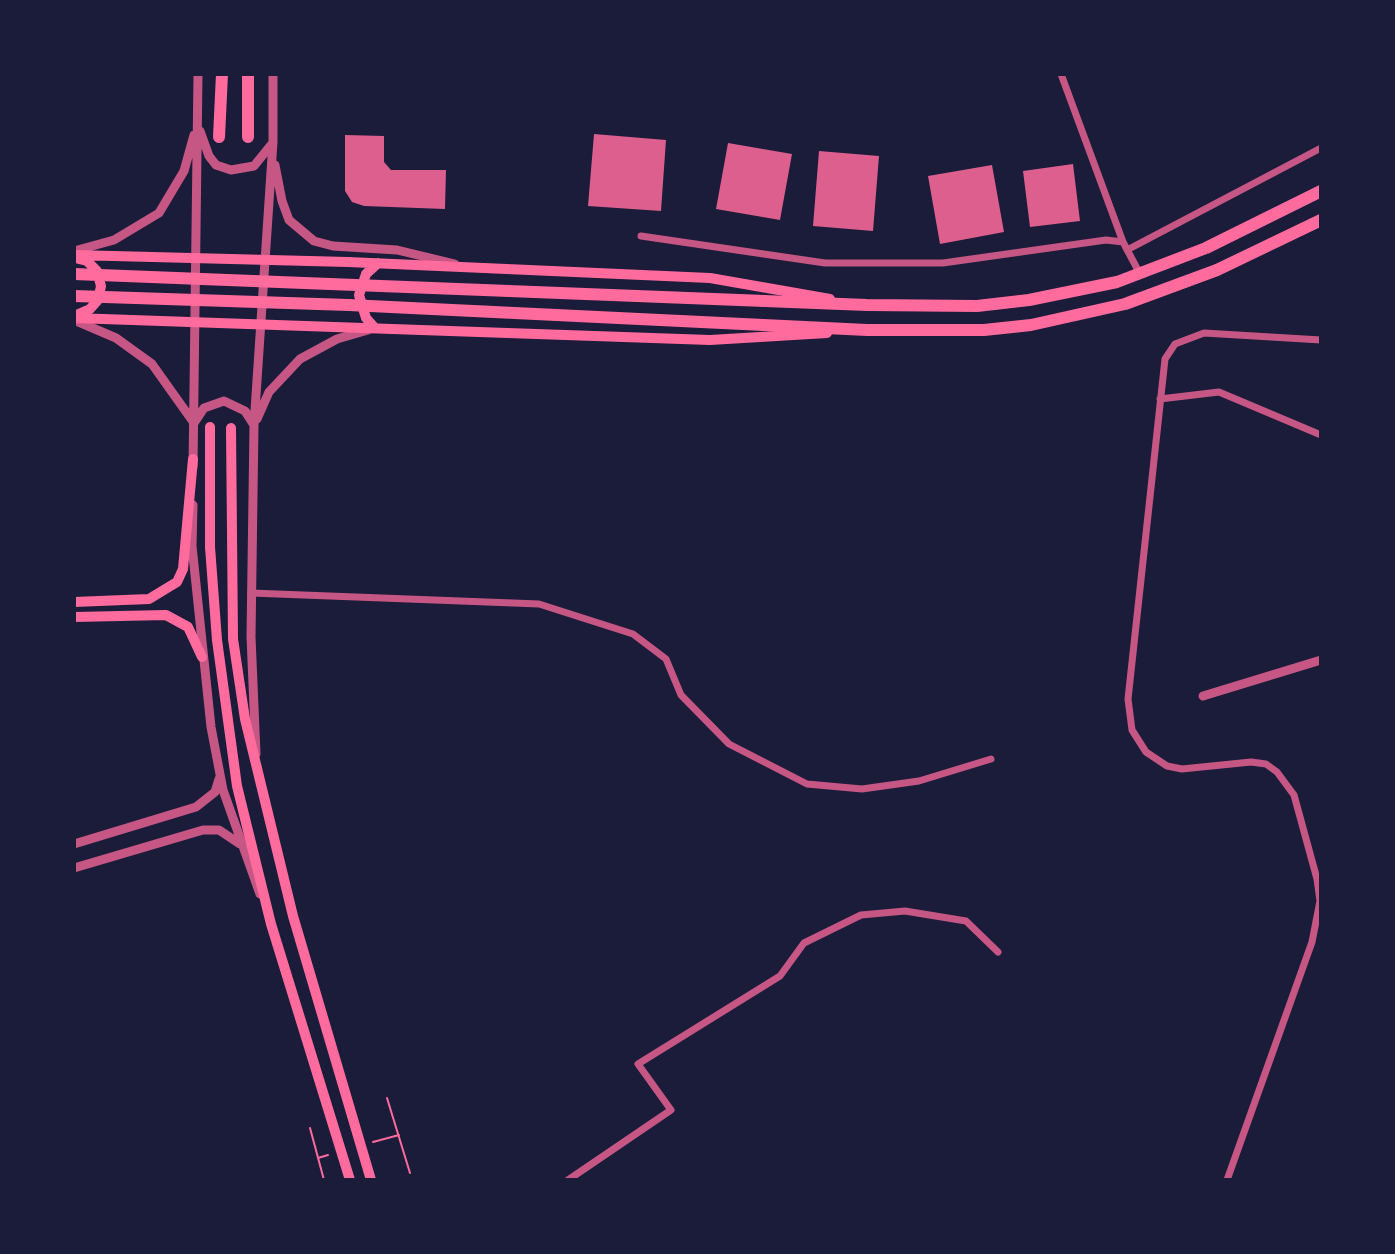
<!DOCTYPE html>
<html>
<head>
<meta charset="utf-8">
<style>
	body { margin:0 }
	#map { position:relative; width:1395px; height:1254px; overflow:hidden; background:#1b1b3a; font-family:Commissioner,sans-serif }
	canvas { display:block }
	.frame { position:absolute; inset:0; border:76px solid #1b1b3a; pointer-events:none }
</style>
</head>
<body>
<div id="map">
<canvas width="1395" height="1254"></canvas>
<div class="frame"></div>
</div>
<script>
const ctx = document.querySelector('canvas').getContext('2d');
ctx.lineJoin = 'round';
function fillPath(path, color) { ctx.fillStyle = color; ctx.fill(path, 'evenodd'); }
const toPath = rows => new Path2D(rows.map(r => 'M' + r).join(''));
function strokePath(path, color, width, dash) { ctx.strokeStyle = color; ctx.lineWidth = width; ctx.lineCap = dash ? 'butt' : 'round'; ctx.setLineDash(dash || []); ctx.stroke(path); }
fillPath(toPath([
	[594,134,666,140,661,211,588,206],
	[345,135,384,136,384,162,391,170,446,170,445,209,364,206,352,202,345,191],
	[728,143,792,154,780,220,716,209],
	[819,151,879,156,873,231,813,226],
	[1073,164,1080,221,1030,227,1023,171],
	[992,165,1004,232,940,244,928,176]
]), '#dd5f8e');
strokePath(toPath([
	[387,1098,410,1173],
	[310,1128,324,1180],
	[373,1142,399,1135],
	[318,1158,328,1155]
]), '#ff6b9d', 2);
strokePath(toPath([
	[1061,74,1123,242],
	[641,236,825,263,943,263,1106,240,1123,242,1140,274],
	[1127,250,1321,148],
	[1160,399,1219,392,1321,435],
	[251,593,539,604,633,634,666,659,681,695,729,744,807,784,862,789,919,781,991,759],
	[568,1180,671,1110,638,1064,780,976,804,943,861,915,905,911,966,921,998,952],
	[1227,1180,1312,942,1320,901,1317,879,1294,795,1277,772,1266,764,1251,762,1182,769,1167,766,1146,752,1132,730,1128,699,1165,359,1175,344,1204,333,1321,340]
]), '#c65784', 7);
strokePath(toPath([
	[200,131,209,156,216,165,231,170,254,166,271,145],
	[275,165,282,201,289,220,314,241,333,246,397,250,455,264],
	[74,251,114,240,159,213,184,171,194,135],
	[74,320,116,338,152,364,194,423,204,408,224,401,245,411,254,425],
	[257,419,269,392,300,359,337,339,368,330],
	[193,467,198,74],
	[193,505,192,546,211,727,223,790,260,894],
	[1203,696,1321,660],
	[256,754,251,637,254,425,273,142,273,74],
	[74,844,196,807,215,792,219,779],
	[74,868,203,830,219,830,240,844]
]), '#c65784', 9);
strokePath(toPath([
	[74,255,348,262,710,278,830,299],
	[74,316,90,309,98,300,101,286,97,271,87,261,75,258],
	[74,318,710,340,827,333],
	[375,328,366,318,359,295,366,274,378,263],
	[210,427,210,547,217,640,237,786,271,924,350,1180],
	[231,428,233,639,245,719,293,916,371,1180],
	[74,602,149,599,177,582,183,569,193,459],
	[74,617,166,615,188,627,202,657]
]), '#ff6b9d', 10);
strokePath(toPath([
	[219,137,222,74],
	[248,137,248,74]
]), '#ff6b9d', 12);
strokePath(toPath([
	[74,274,867,305,977,306,1029,300,1117,282,1206,248,1321,191],
	[74,296,349,305,867,330,984,330,1031,325,1125,304,1217,270,1321,220]
]), '#ff6b9d', 12);
</script>
</body>
</html>
